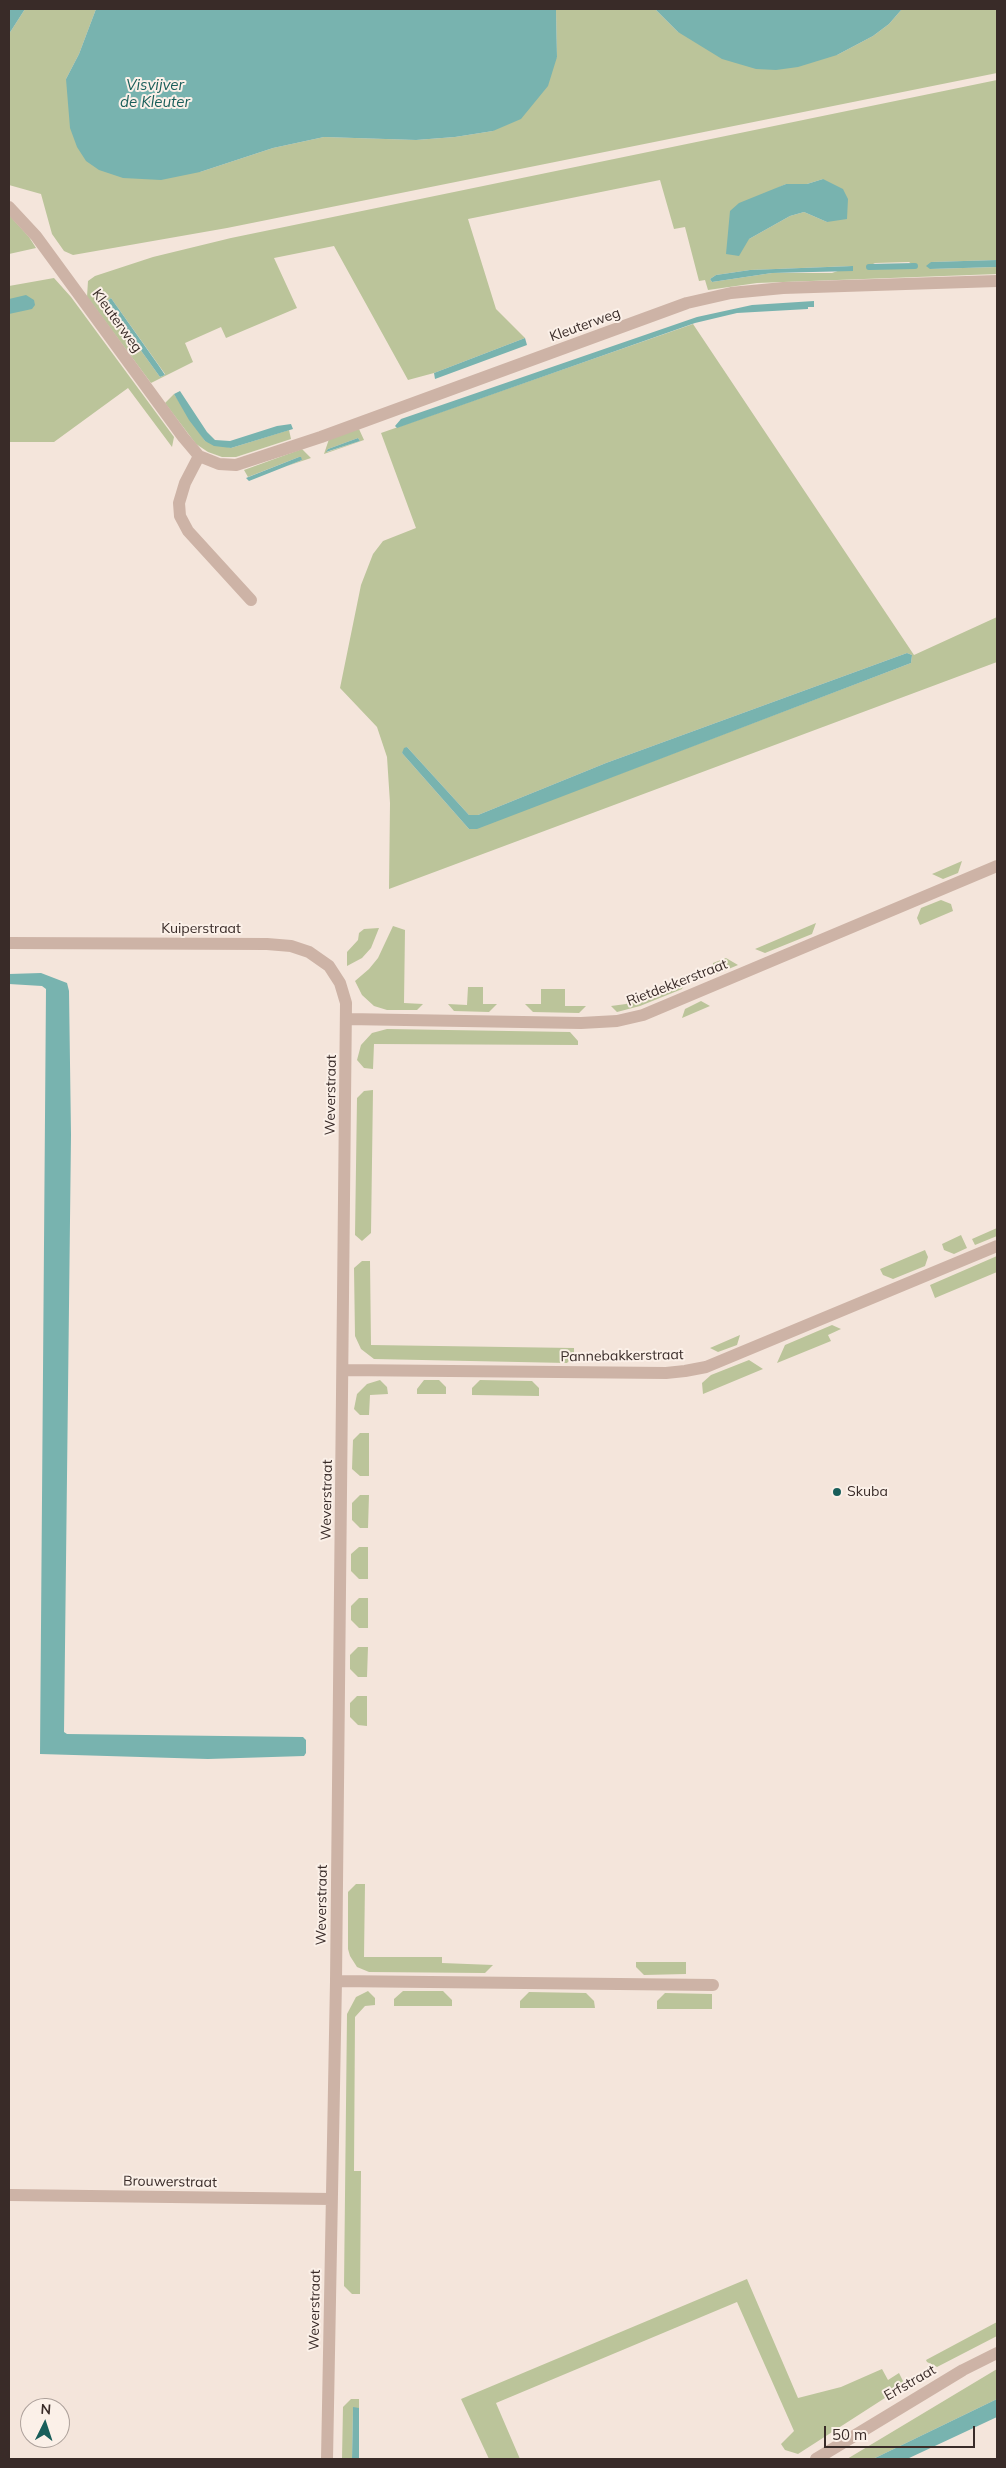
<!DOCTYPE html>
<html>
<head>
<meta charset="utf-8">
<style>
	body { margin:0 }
	#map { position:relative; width:1006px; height:2468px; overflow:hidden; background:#f4e5db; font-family:Mulish,sans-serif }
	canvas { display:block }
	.frame { position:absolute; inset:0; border:10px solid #392b28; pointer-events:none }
	.north { position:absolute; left:20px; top:2398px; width:50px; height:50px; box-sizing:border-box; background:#fbf0e8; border:1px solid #ada19b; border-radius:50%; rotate:4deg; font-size:14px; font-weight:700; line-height:20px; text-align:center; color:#392b28 }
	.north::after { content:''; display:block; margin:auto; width:18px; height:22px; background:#195e5a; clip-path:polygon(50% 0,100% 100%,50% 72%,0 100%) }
	.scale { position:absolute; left:824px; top:2426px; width:151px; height:22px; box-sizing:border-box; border:2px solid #392b28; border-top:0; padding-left:6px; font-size:15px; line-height:18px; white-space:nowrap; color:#392b28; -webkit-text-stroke:4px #fbf0e8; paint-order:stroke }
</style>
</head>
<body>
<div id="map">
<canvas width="1006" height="2468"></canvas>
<div class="frame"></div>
<div class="north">N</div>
<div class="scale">50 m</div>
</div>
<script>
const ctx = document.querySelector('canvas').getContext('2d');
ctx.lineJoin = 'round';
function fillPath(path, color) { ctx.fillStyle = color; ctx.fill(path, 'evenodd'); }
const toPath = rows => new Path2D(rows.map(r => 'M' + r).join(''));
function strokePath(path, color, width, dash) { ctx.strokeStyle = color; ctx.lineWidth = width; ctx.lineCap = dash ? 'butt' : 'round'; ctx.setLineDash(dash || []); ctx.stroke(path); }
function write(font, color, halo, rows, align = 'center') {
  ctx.font = font + ' Mulish,sans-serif'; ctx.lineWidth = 4; ctx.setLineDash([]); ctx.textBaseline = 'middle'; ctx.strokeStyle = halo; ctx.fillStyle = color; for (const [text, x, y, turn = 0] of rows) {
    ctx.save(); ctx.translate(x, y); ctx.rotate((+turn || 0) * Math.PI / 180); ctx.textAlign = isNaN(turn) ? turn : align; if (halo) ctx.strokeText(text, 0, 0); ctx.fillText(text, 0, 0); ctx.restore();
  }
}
fillPath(toPath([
	[25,9,96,9,79,54,66,79,200,172,273,148,324,137,416,140,455,137,493,131,557,57,556,9,655,9,678,32,837,55,873,36,889,24,902,9,997,9,997,73,227,228,73,255,64,251,52,234,41,194,9,185,9,34],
	[997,80,997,260,931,262,930,269,997,267,997,274,757,283,708,290,705,280,699,281,685,227,674,229,660,180,468,219,496,309,525,338,434,373,408,380,334,246,274,258,297,308,226,338,221,327,185,343,193,362,151,383,87,297,88,281,95,276,153,257,231,238],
	[823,179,827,222,804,212,790,216,749,239,765,194,786,184,807,184],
	[909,262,914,266,911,269,870,269,871,265,875,263],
	[852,266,832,273,772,273,712,282,710,279,716,275,750,270],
	[111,298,165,374,165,375,160,377,106,302],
	[9,215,29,237,36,248,9,254],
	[54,278,71,297,174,437,172,447,128,388,54,442,9,442,9,286],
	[693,324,914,655,997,617,997,662,389,889,390,803,387,757,377,727,340,688,361,585,373,554,383,541,416,528,381,433],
	[907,653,912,655,911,663,477,828,469,829,402,753,407,747,469,815,478,815,606,763],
	[174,394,205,441,231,448,289,430,291,439,236,457,222,457,208,452,196,444,165,403],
	[359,429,364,440,324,454,329,439],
	[358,438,360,441,327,452,328,449],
	[302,449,311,458,287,466,302,460,299,457,248,477,244,470],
	[962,861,958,873,943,879,932,874],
	[941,900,951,904,953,911,920,925,917,918,921,908],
	[816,923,812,934,765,953,755,949],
	[393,926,405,930,404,1003,423,1004,417,1010,387,1010,374,1006,362,995,355,981,369,969,378,958],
	[379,928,371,948,362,958,347,966,347,952,358,940,359,933,364,929],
	[726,958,738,965,712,976,713,963],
	[686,978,682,989,640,1006,617,1012,611,1006,626,1004],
	[468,987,483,987,483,1004,497,1004,489,1012,454,1011,448,1004,467,1005],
	[541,989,565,989,565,1006,586,1006,579,1013,533,1012,525,1004,541,1004],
	[701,1001,710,1006,682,1018,685,1009],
	[387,1029,570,1032,578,1041,578,1045,374,1044,373,1069,364,1068,357,1060,361,1045,372,1033],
	[373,1090,371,1233,362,1241,355,1235,357,1098,364,1091],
	[997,1228,997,1236,975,1245,972,1239],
	[961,1235,967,1248,954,1254,944,1250,942,1244],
	[925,1250,928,1257,925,1266,893,1279,883,1275,880,1269],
	[997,1256,997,1272,935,1298,930,1285],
	[362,1261,370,1261,371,1345,574,1348,574,1355,567,1363,374,1359,361,1349,355,1336,354,1268],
	[832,1325,841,1329,828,1335,831,1341,777,1363,785,1345],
	[740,1335,737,1345,718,1352,710,1348],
	[749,1360,763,1369,703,1394,702,1383,711,1375],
	[380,1380,387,1387,388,1394,370,1395,369,1415,360,1415,354,1409,357,1394,367,1384],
	[424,1380,439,1380,446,1387,446,1394,417,1394,417,1389],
	[480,1380,532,1381,539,1388,539,1396,472,1395,472,1388],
	[360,1433,369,1433,369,1476,360,1476,352,1469,353,1440],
	[360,1495,369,1495,368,1528,360,1528,352,1520,352,1503],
	[359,1547,368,1547,368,1579,359,1579,351,1571,351,1554],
	[359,1598,368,1598,368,1628,359,1628,351,1620,351,1606],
	[358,1647,368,1647,367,1677,358,1677,350,1669,350,1655],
	[357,1696,367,1696,367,1726,358,1725,350,1717,350,1703],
	[356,1884,365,1884,364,1957,442,1957,442,1963,493,1965,485,1973,369,1972,357,1967,350,1956,348,1949,348,1892],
	[636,1962,686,1962,686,1974,644,1975,636,1967],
	[368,1991,375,1998,375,2005,365,2006,355,2017,354,2171,361,2171,360,2294,352,2294,344,2286,347,2014,356,1997],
	[403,1991,443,1991,452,2000,452,2006,394,2006,394,1999],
	[529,1992,586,1993,594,2001,595,2008,520,2008,520,2001],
	[665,1993,712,1994,712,2009,657,2009,657,2001],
	[747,2279,798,2398,841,2387,882,2369,888,2380,899,2373,903,2381,902,2387,798,2454,785,2450,781,2444,794,2431,737,2302,496,2403,520,2459,489,2459,461,2399],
	[997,2322,997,2336,937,2367,927,2362,926,2360],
	[997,2369,997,2399,873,2459,847,2459],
	[351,2399,359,2399,359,2408,353,2408,352,2459,342,2459,343,2407]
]), '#bbc49a');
fillPath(toPath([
	[9,9,25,9,9,34],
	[96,9,556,9,557,57,548,86,521,119,493,131,455,137,416,140,324,137,273,148,200,172,161,180,123,178,99,170,86,161,77,147,70,128,66,79,79,54],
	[655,9,902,9,889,24,873,36,837,55,798,67,776,70,756,69,722,59,678,32],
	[823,179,843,189,848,199,847,219,827,222,804,212,790,216,749,239,739,256,726,254,730,211,739,203,786,184,807,184],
	[997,260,997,267,930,269,926,266,931,262],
	[853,266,853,271,772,273,712,282,710,279,716,275,750,270],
	[26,295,34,300,35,305,32,309,9,314,9,299],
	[111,298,159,366,165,375,160,377,106,302],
	[814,301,814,307,808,307,808,309,737,313,695,323,397,428,395,426,401,419,697,317,752,305],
	[525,338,527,345,435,379,434,373],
	[180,391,207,432,215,440,230,441,277,426,291,424,293,429,231,448,214,446,205,441,189,420,174,394],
	[358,438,360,441,326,452,328,449],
	[299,457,301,457,302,460,249,481,246,478],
	[907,653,912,655,911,663,477,829,469,829,402,753,404,748,407,747,469,815,478,815,606,763],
	[41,973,67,983,69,991,71,1135,64,1732,67,1734,303,1737,306,1740,306,1753,304,1756,208,1759,40,1754,46,989,42,986,9,984,9,974],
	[997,2399,997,2417,907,2459,873,2459],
	[353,2407,359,2408,359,2459,352,2459]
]), '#78b3af');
strokePath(toPath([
	[869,267,915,266]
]), '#78b3af', 6);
strokePath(toPath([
	[9,207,36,236,183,437,199,456,219,464,236,465,321,437,687,303,731,293,783,288,997,281],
	[199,456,185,483,179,503,180,516,188,531,251,600],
	[9,943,267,944,291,946,309,952,329,966,340,983,346,1003,336,1981,327,2459],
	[347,1019,581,1023,617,1021,643,1015,997,866],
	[343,1370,666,1373,685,1371,706,1367,997,1246],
	[336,1981,713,1985],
	[9,2195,332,2199]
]), '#cdb3a6', 12);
strokePath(toPath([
	[816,2459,963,2370,997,2353]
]), '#cdb3a6', 12);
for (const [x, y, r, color] of [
	[837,1492,5,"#195e5a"]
]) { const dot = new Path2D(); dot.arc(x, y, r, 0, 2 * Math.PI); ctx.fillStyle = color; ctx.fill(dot); strokePath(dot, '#fbf0e8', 2); }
write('14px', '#392b28', '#fbf0e8', [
	["Kleuterweg",117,321,54],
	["Kleuterweg",585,325,-20],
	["Kuiperstraat",201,929],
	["Rietdekkerstraat",677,983,-21],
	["Weverstraat",331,1095,-89],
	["Pannebakkerstraat",622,1356,-1],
	["Weverstraat",327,1500,-89],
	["Weverstraat",322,1905,-89],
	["Brouwerstraat",170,2182,1],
	["Weverstraat",315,2310,-89],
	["Erfstraat",910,2383,-30]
]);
write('14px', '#392b28', '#fbf0e8', [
	["Skuba",847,1492]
], 'left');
write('italic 15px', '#195e5a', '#fbf0e8', [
	["Visvijver",155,85],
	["de Kleuter",155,102]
]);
</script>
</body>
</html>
